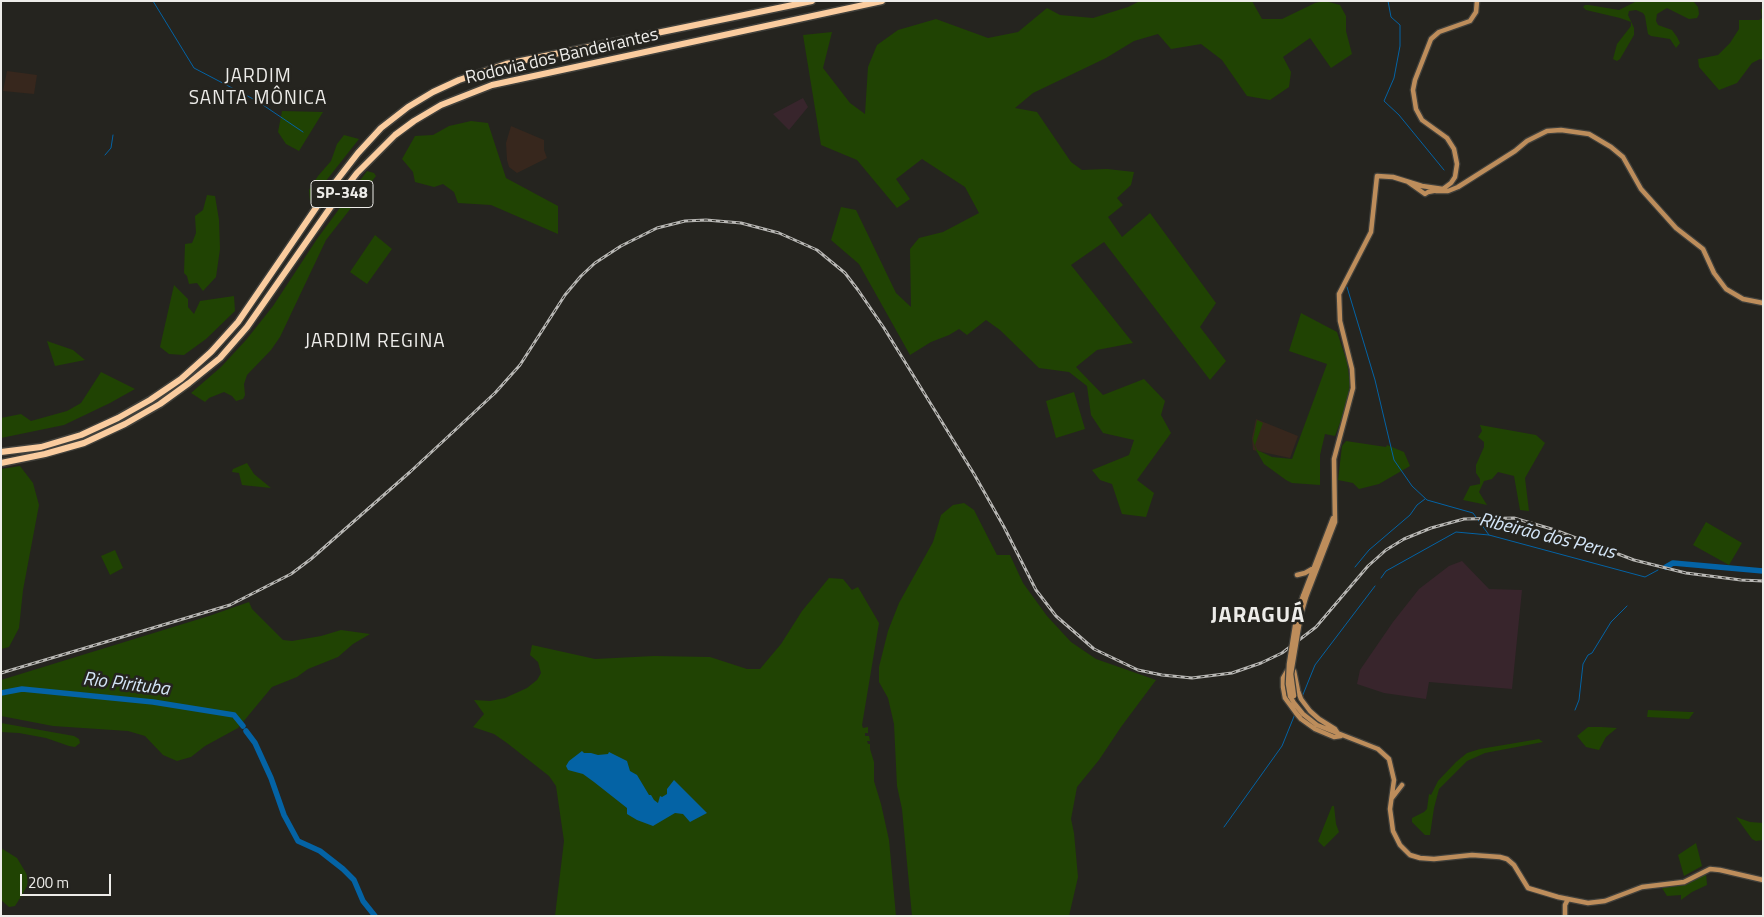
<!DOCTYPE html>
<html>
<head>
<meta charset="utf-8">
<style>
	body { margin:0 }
	#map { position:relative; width:1764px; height:917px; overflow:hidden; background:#25241f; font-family:"Titillium Web",sans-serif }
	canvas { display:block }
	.frame { position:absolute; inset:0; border:2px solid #edece9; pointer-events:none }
	.scale { position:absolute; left:20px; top:874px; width:91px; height:22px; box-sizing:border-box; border:2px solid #edece9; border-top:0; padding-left:6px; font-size:15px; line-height:18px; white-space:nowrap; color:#edece9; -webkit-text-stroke:4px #25241f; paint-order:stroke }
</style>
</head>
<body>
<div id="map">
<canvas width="1764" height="917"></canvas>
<div class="frame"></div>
<div class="scale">200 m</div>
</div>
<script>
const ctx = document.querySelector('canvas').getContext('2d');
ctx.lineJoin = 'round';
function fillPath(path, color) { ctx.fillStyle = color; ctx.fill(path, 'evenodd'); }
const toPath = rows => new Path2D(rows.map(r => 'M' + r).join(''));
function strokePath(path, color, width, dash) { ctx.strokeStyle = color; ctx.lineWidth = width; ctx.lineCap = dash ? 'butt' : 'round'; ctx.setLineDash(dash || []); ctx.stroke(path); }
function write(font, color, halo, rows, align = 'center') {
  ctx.font = font + ' "Titillium Web",sans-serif'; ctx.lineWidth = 5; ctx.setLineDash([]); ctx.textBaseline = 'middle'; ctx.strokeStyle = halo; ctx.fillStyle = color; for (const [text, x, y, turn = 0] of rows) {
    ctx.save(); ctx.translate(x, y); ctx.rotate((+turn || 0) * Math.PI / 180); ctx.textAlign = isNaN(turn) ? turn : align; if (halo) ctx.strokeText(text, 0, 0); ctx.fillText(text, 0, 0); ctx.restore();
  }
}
fillPath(toPath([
	[803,98,808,107,789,130,773,114],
	[1462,561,1489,589,1522,590,1512,689,1429,682,1426,699,1384,693,1357,684,1360,670,1393,622,1419,589,1449,566]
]), '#38252c');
fillPath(toPath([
	[7,71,37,75,34,94,3,91],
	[511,126,544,140,544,150,547,158,517,173,509,167,507,160,506,143],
	[1256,419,1298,436,1290,458,1253,450,1252,438]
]), '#37271d');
fillPath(toPath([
	[1140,1,1252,1,1262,19,1282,19,1315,3,1325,1,1340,5,1346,16,1346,31,1352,54,1331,68,1310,38,1283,57,1291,72,1289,87,1270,100,1247,96,1222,60,1201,44,1171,49,1158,34,1134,41,1106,58,1033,93,1015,108,1037,112,1071,162,1082,170,1107,169,1134,172,1131,185,1117,198,1123,205,1108,217,1122,237,1150,213,1216,303,1200,327,1226,361,1210,380,1104,242,1071,265,1133,343,1097,350,1076,367,1103,395,1144,379,1165,401,1161,415,1171,433,1137,480,1154,493,1146,517,1122,514,1112,484,1100,480,1092,470,1129,455,1134,440,1103,433,1091,415,1087,386,1069,372,1039,368,1000,330,986,320,967,335,959,329,949,335,931,342,910,355,859,264,831,240,841,207,856,210,896,293,911,307,910,249,919,238,943,232,979,213,965,187,922,159,896,179,910,199,897,208,857,160,821,145,803,35,832,32,823,68,850,103,865,114,868,67,877,45,898,30,936,19,988,38,1018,32,1047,8,1060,15,1093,18,1128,7],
	[1637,1,1693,1,1698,7,1699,14,1697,18,1689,19,1667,8,1657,14,1656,21,1658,25,1672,30,1677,37,1680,43,1676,48,1670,39,1651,36,1648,34,1645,16,1643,13,1636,10,1629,11,1628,15,1634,28,1634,35,1620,59,1617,61,1613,59,1617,44,1631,26,1631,22,1620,18,1586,10,1583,7,1585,5,1589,5,1619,10],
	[1761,9,1763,9,1763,60,1760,59,1752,63,1737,83,1719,90,1699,67,1698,59,1718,55,1730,43,1739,29,1739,20,1759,20,1762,18],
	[282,111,323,112,299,151,286,144,278,132],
	[471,121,488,123,506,178,558,206,558,234,491,205,458,203,454,192,443,184,434,187,415,182,413,172,402,159,415,136,433,135,449,126],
	[344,135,359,139,310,201,309,190,318,176,331,161,337,144],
	[367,171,374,173,376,176,326,240,280,337,271,350,247,375,244,384,245,395,243,399,236,401,232,396,224,392,209,398,205,402,191,393,221,367,246,340,273,306,317,239],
	[207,195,215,196,219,220,220,249,216,277,203,291,197,283,189,284,187,276,184,273,185,244,192,243,196,233,195,216,203,210],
	[375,235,392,249,367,284,350,272],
	[174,285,188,299,188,307,194,314,200,301,234,296,235,311,206,339,184,355,169,354,160,347],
	[1301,313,1337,332,1347,362,1350,384,1346,407,1335,436,1325,434,1320,455,1320,485,1292,483,1286,480,1264,464,1256,450,1253,440,1257,420,1263,423,1255,445,1257,450,1272,457,1292,459,1327,364,1289,351],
	[47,341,73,350,85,360,55,366],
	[101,372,135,389,110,403,64,425,1,438,1,418,21,414,31,421,67,411,81,403],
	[1074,392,1085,429,1056,438,1046,401],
	[1480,425,1536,435,1545,443,1525,478,1529,511,1520,510,1514,476,1498,472,1492,479,1484,481,1479,492,1487,505,1463,500,1470,486,1480,484,1480,479,1476,473,1476,465,1484,447,1484,442,1478,437,1482,431],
	[1346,441,1386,447,1387,445,1404,452,1410,466,1379,484,1359,489,1353,483,1338,480,1342,446],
	[247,463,254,474,271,488,242,485,239,473,232,472,233,469],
	[20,466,33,483,39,505,23,590,19,628,9,647,1,649,1,469],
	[964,503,974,510,997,555,1010,555,1023,583,1047,616,1071,642,1096,659,1156,680,1121,727,1099,760,1077,787,1071,819,1074,833,1078,877,1069,916,912,916,902,809,897,786,894,724,888,698,879,682,879,667,888,631,899,603,933,542,941,515,953,505],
	[1706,522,1742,543,1729,565,1693,545],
	[115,550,123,568,110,575,101,556],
	[829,578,843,579,852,590,858,587,879,623,862,725,863,728,868,727,868,733,865,733,865,736,869,736,870,741,867,741,868,744,870,744,870,749,874,762,874,781,881,804,889,840,896,916,555,916,564,841,556,786,549,776,507,743,494,734,473,727,484,714,474,700,490,701,505,698,527,688,537,680,541,673,538,662,530,655,532,645,595,659,654,656,710,657,747,669,760,669,781,644,802,611],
	[249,602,252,609,283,640,292,641,321,636,341,630,370,634,353,644,338,657,308,669,297,677,272,687,238,728,205,746,191,757,177,761,163,755,145,736,128,731,53,726,1,716,1,680,209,616],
	[1648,710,1690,712,1694,712,1689,719,1647,717],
	[1,723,74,736,79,739,80,743,75,747,69,746,46,738,19,733,1,732],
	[1588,727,1601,727,1617,728,1606,737,1599,750,1586,747,1577,736],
	[1539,739,1543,742,1485,753,1467,761,1439,789,1434,808,1430,835,1425,835,1412,822,1412,818,1424,812,1427,809,1429,794,1431,795,1438,781,1456,762,1467,753,1480,749],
	[1332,806,1334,806,1336,824,1339,832,1324,847,1318,841],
	[1736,817,1750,822,1763,823,1763,840,1756,841,1752,839],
	[1696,843,1702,866,1684,876,1678,855],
	[1,848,17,858,26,873,28,879,27,886,22,895,15,906,9,907,1,900],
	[1706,873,1707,885,1692,892,1681,900,1681,895,1667,896,1662,888,1685,885]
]), '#204303');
fillPath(toPath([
	[582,751,584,753,591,753,598,755,608,754,609,752,627,761,630,771,637,775,649,795,651,795,654,800,658,803,660,796,662,797,667,794,667,789,674,780,707,813,690,822,683,814,675,813,653,826,637,820,627,814,627,808,594,782,583,774,568,770,566,766,569,761]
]), '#0463a5');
strokePath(toPath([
	[153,1,194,68,257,101,303,132],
	[1388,1,1391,17,1400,25,1400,46,1394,78,1384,101,1399,115,1444,170],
	[105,155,111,148,113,135],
	[1347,287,1375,380,1394,460,1412,486,1427,500,1473,513,1489,535],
	[1355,567,1369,550,1410,515,1417,505,1425,499],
	[1381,578,1386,571,1456,532,1489,535,1645,577,1658,570],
	[1302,697,1315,665,1375,586],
	[1575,710,1579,700,1583,664,1588,655,1592,653,1611,622,1627,606],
	[1224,827,1282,746,1295,714]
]), '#0463a5', 1);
strokePath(toPath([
	[1666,567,1673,563,1763,571],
	[1,693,22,689,153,702,234,715,243,726],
	[246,731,255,743,271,778,284,815,298,841,320,851,343,869,354,880,363,901,375,916]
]), '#0463a5', 5.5);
const secondary = toPath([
	[1408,182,1425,194,1428,192,1443,189,1451,183,1455,177,1457,164,1454,149,1447,138,1422,120,1416,109,1413,90,1415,80,1431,39,1439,32,1470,21,1476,12,1477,1],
	[1436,191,1448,191,1458,187,1515,151,1527,141,1547,131,1561,130,1589,134,1611,147,1623,157,1641,189,1676,228,1703,249,1714,273,1726,289,1743,299,1763,303],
	[1297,575,1305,573,1312,569],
	[1303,596,1333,518],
	[1306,597,1335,522,1334,459,1353,388,1352,369,1340,321,1339,294,1371,232,1377,176,1393,177,1422,186,1443,189],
	[1290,696,1294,703,1303,714,1317,725,1378,749,1389,759,1394,780,1390,809,1393,831,1400,845,1410,855,1420,858,1434,859,1472,855,1500,857,1507,859,1514,865,1528,888,1558,897,1588,903,1605,901,1642,887,1684,882,1710,869,1720,870,1763,880],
	[1339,735,1335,729,1319,719,1310,711,1301,699,1298,691,1294,671,1290,669,1287,671,1283,678,1283,687,1285,698,1296,713,1301,719,1315,729,1334,737,1341,736],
	[1392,798,1402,785],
	[1565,916,1565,905,1568,899]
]);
const motorway = toPath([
	[1,452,41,447,81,435,118,418,150,400,181,379,211,352,238,322,320,202,358,153,381,128,408,107,433,92,459,80,506,64,812,1],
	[1,463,45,454,84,443,125,424,160,404,189,383,220,358,247,327,330,208,357,173,395,135,414,121,441,105,492,85,882,1]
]);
strokePath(secondary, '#41403b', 7);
strokePath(motorway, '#41403b', 9);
strokePath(secondary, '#bd8d5b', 4.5);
strokePath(motorway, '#facc9f', 6);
const rail = toPath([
	[1,673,230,605,291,574,311,559,410,472,495,393,520,365,565,295,581,276,595,263,621,246,657,228,685,221,706,220,741,223,779,233,817,250,845,273,858,290,884,328,974,474,1004,527,1036,590,1056,616,1094,649,1138,670,1162,675,1192,678,1232,673,1261,663,1282,653,1316,627,1368,566,1386,550,1404,539,1431,528,1464,519,1514,518,1555,530,1634,560,1686,573,1741,580,1763,581]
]);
strokePath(rail, '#b8b7b4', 3);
strokePath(rail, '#25241f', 1, [4]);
const secondaryBridge = toPath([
	[1290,696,1288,684,1289,664,1297,613,1303,596],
	[1294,696,1291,674,1301,614,1306,597]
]);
strokePath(secondaryBridge, '#41403b', 7, []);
strokePath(secondaryBridge, '#bd8d5b', 4.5);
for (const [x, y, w] of [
	[342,194,62]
]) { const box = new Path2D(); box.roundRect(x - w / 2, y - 13.5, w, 27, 4); ctx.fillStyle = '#25241f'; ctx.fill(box); strokePath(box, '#edece9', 1); }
write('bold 16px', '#edece9', null, [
	["SP-348",342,194]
]);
write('18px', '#edece9', '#25241f', [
	["Rodovia dos Bandeirantes",562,57,-13]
]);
ctx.letterSpacing = '1px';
write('19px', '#edece9', '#25241f', [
	["JARDIM",258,77],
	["SANTA MÔNICA",258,99],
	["JARDIM REGINA",375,342]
]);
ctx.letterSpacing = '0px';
write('italic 19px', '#d4e6f8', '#25241f', [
	["Ribeirão dos Perus",1547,537,14],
	["Rio Pirituba",126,685,7]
]);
ctx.letterSpacing = '1px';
write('bold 22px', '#edece9', '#25241f', [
	["JARAGUÁ",1258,617]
]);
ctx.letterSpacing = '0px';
</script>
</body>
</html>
